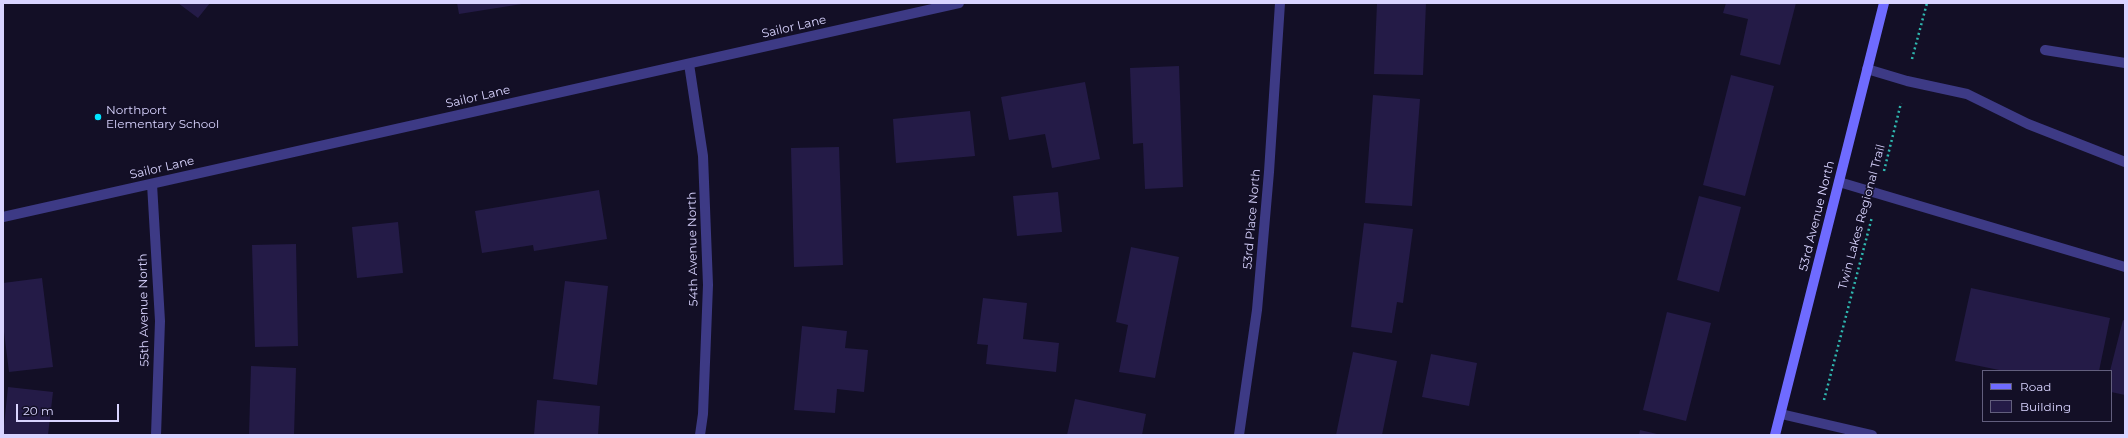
<!DOCTYPE html>
<html>
<head>
<meta charset="utf-8">
<style>
	body { margin:0 }
	#map { position:relative; width:2128px; height:438px; overflow:hidden; background:#130f26; font-family:Montserrat,sans-serif }
	canvas { display:block }
	.frame { position:absolute; inset:0; border:4px solid #d9d4ff; pointer-events:none }
	.legend { position:absolute; left:1982px; top:370px; width:130px; height:52px; box-sizing:border-box; background:#130f26; border:1px solid #625e7d; margin:0; padding:5px 7px; list-style:none; font-size:12px; color:#d9d4ff }
	.legend li { display:flex; align-items:center; gap:8px; height:20px }
	.legend b { width:20px; border:1px solid #625e7d }
	.scale { position:absolute; left:16px; top:404px; width:103px; height:18px; box-sizing:border-box; border:2px solid #d9d4ff; border-top:0; padding-left:5px; font-size:12px; line-height:14px; white-space:nowrap; color:#d9d4ff; -webkit-text-stroke:3px #130f26; paint-order:stroke }
</style>
</head>
<body>
<div id="map">
<canvas width="2128" height="438"></canvas>
<div class="frame"></div>
<ul class="legend">
<li><b style="height:5px;background:#6f6bff"></b>Road</li>
<li><b style="height:11px;background:#241b47"></b>Building</li>
</ul>
<div class="scale">20 m</div>
</div>
<script>
const ctx = document.querySelector('canvas').getContext('2d');
ctx.lineJoin = 'round';
function fillPath(path, color) { ctx.fillStyle = color; ctx.fill(path, 'evenodd'); }
const toPath = rows => new Path2D(rows.map(r => 'M' + r).join(''));
function strokePath(path, color, width, dash) { ctx.strokeStyle = color; ctx.lineWidth = width; ctx.lineCap = dash ? 'butt' : 'round'; ctx.setLineDash(dash || []); ctx.stroke(path); }
function write(font, color, halo, rows, align = 'center') {
  ctx.font = font + ' Montserrat,sans-serif'; ctx.lineWidth = 3; ctx.setLineDash([]); ctx.textBaseline = 'middle'; ctx.strokeStyle = halo; ctx.fillStyle = color; for (const [text, x, y, turn = 0] of rows) {
    ctx.save(); ctx.translate(x, y); ctx.rotate((+turn || 0) * Math.PI / 180); ctx.textAlign = isNaN(turn) ? turn : align; if (halo) ctx.strokeText(text, 0, 0); ctx.fillText(text, 0, 0); ctx.restore();
  }
}
fillPath(toPath([
	[178,3,210,3,198,18],
	[457,3,522,3,522,4,459,14],
	[1377,3,1426,3,1423,75,1374,74],
	[1726,3,1796,3,1780,65,1740,55,1748,19,1723,13],
	[1179,66,1183,187,1145,189,1143,143,1133,144,1130,68],
	[1731,75,1774,86,1745,196,1703,185],
	[1085,82,1100,159,1052,168,1045,134,1009,140,1001,97],
	[1373,95,1420,99,1412,206,1365,203],
	[970,111,975,156,896,163,893,119],
	[839,147,843,265,794,267,791,148],
	[599,190,607,239,534,251,533,245,482,253,475,211],
	[1058,192,1062,232,1017,236,1013,196],
	[1699,196,1741,207,1719,292,1677,280],
	[398,222,403,273,357,278,352,227],
	[1364,223,1413,229,1403,303,1397,302,1392,333,1351,327],
	[296,244,298,346,255,347,252,245],
	[1131,247,1179,257,1155,378,1119,372,1128,325,1116,322],
	[42,278,53,367,9,372,3,324,3,283],
	[565,281,608,286,597,385,553,379],
	[1971,288,2110,318,2099,371,2004,371,1955,361],
	[983,298,1027,303,1023,339,1059,343,1056,372,986,364,988,345,977,344],
	[1667,312,1711,323,1686,421,1643,410],
	[2123,320,2125,321,2125,395,2111,392,2110,371],
	[802,326,847,331,845,348,868,350,864,392,837,389,835,413,794,410],
	[1353,352,1397,361,1382,435,1336,435],
	[1431,354,1477,363,1469,406,1422,397],
	[251,366,296,368,294,435,249,435],
	[8,387,53,392,48,435,3,435],
	[1075,399,1146,414,1142,435,1067,435],
	[537,400,600,406,598,435,534,435],
	[1640,430,1657,434,1657,435,1639,435]
]), '#241b47');
strokePath(toPath([
	[1912,59,1927,3],
	[1884,171,1901,103],
	[1824,400,1872,217]
]), '#2fb8b0', 2.5, [2, 3]);
strokePath(toPath([
	[2045,50,2125,63],
	[1867,69,1907,81,1967,94,2028,124,2125,162],
	[1839,182,2125,267]
]), '#3d3a85', 10);
strokePath(toPath([
	[689,64,703,156,708,285,703,414,700,435],
	[152,184,160,321,156,435],
	[3,217,959,3],
	[1781,414,1872,435],
	[1239,435,1257,310,1269,172,1280,3]
]), '#3d3a85', 10);
strokePath(toPath([
	[1775,435,1884,3]
]), '#6f6bff', 10);
for (const [x, y, r, color] of [
	[98,117,4,"#00e5ff"]
]) { const dot = new Path2D(); dot.arc(x, y, r, 0, 2 * Math.PI); ctx.fillStyle = color; ctx.fill(dot); strokePath(dot, '#130f26', 1.5); }
write('12px', '#d9d4ff', '#130f26', [
	["Sailor Lane",794,27,-13],
	["Sailor Lane",478,97,-13],
	["Sailor Lane",162,168,-13],
	["53rd Avenue North",1817,216,-76],
	["Twin Lakes Regional Trail",1862,217,-75],
	["53rd Place North",1252,219,-85],
	["54th Avenue North",693,249,-91],
	["55th Avenue North",144,310,-91]
]);
write('12px', '#d9d4ff', '#130f26', [
	["Northport",106,110],
	["Elementary School",106,124]
], 'left');
</script>
</body>
</html>
